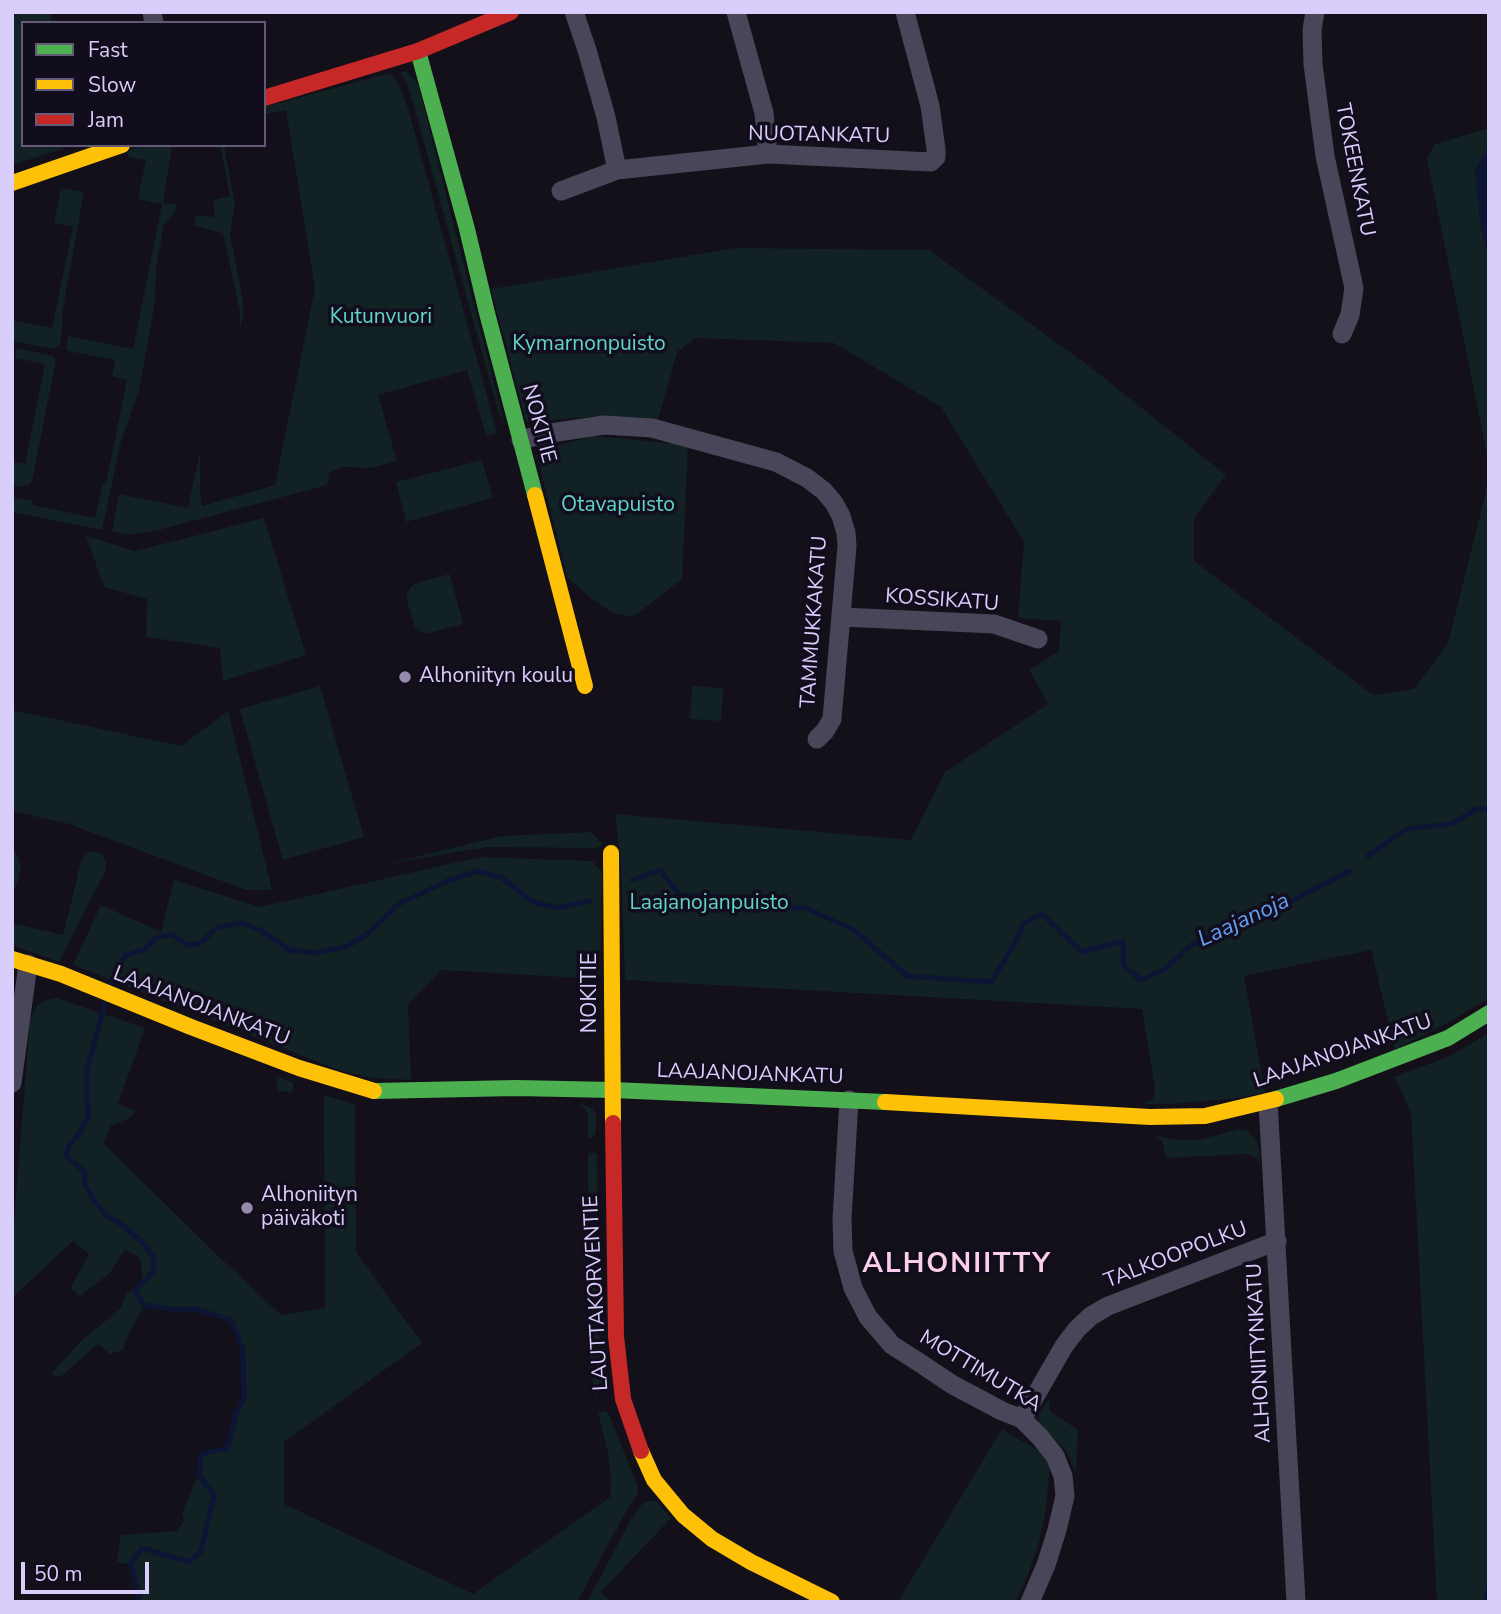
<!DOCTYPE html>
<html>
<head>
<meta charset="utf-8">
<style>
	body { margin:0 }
	#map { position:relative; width:1501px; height:1614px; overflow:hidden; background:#13101a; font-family:"Nunito Sans",sans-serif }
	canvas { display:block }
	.frame { position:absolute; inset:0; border:14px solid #d9cdfb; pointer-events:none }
	.legend { position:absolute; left:21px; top:21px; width:245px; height:126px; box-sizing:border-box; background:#120d1d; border:2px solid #625a76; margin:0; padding:9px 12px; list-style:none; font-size:21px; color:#d9cdfb }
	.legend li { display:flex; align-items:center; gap:14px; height:35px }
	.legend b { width:35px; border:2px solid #625a76 }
	.scale { position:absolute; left:21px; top:1562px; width:128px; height:32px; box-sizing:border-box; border:4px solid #d9cdfb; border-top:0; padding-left:9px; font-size:21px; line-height:24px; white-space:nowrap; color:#d9cdfb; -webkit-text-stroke:5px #120d1d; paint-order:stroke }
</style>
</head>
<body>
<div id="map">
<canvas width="1501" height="1614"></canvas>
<div class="frame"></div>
<ul class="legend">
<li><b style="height:9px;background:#4caf50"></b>Fast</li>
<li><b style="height:9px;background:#ffc107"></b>Slow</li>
<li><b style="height:9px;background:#c62828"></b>Jam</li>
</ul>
<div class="scale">50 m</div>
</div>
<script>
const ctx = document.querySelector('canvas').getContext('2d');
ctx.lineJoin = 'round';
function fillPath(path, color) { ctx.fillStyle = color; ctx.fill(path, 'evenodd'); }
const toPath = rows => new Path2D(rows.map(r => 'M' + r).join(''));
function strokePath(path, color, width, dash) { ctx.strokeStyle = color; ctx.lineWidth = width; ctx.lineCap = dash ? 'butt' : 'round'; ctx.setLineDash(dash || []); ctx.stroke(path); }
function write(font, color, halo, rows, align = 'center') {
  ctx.font = font + ' "Nunito Sans",sans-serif'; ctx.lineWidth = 7; ctx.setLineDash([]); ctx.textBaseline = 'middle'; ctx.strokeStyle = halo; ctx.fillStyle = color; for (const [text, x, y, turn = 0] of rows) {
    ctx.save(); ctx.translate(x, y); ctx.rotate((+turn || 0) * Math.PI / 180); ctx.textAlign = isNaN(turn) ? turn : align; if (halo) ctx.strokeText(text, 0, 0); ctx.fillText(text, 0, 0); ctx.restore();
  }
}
fillPath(toPath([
	[12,12,50,12,52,23,23,23,23,145,74,145,12,165],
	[400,72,407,72,418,84,505,426,497,407,414,106,406,81],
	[390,73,399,86,408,108,497,433,486,436,467,370,378,395,397,461,371,468,344,467,328,473,329,481,324,486,158,530,129,535,112,531,119,494,188,508,200,451,200,489,202,506,275,485,315,288,286,110,264,115,264,107],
	[1489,128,1489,147,1475,169,1481,228,1489,256,1489,465,1427,158,1435,144],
	[143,145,187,145,187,147,172,146,163,203,177,205,175,212,164,225,156,269,155,302,139,391,121,441,102,530,12,512,12,497,33,501,33,505,95,518,103,483,106,483,127,380,112,376,115,360,68,351,66,348,68,336,133,349,162,204,138,199,146,160,129,157,127,151],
	[220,145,224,145,235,205,230,233,243,303,244,314,240,329,240,311,223,233,194,226,196,215,213,217,215,210,213,200,230,196],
	[61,188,84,192,62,314,62,329,60,344,54,348,48,348,12,341,12,320,52,328,73,227,54,223],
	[735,248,929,250,1093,369,1226,475,1194,518,1194,561,1373,695,1414,689,1448,643,1489,479,1489,998,1449,1022,1395,1049,1371,950,1244,976,1265,1093,1231,1099,1170,1104,1143,1104,1152,1100,1154,1095,1155,1089,1142,1009,625,980,621,863,615,814,911,840,945,772,1048,704,1029,670,1059,651,1061,621,1018,618,1024,542,941,407,834,343,696,338,677,352,658,420,602,416,526,422,491,289],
	[17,348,53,356,56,360,32,481,29,485,20,487,12,485,12,462,25,464,45,364,15,358],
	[594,436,688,445,682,579,633,617,612,613,587,595,567,577,536,451],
	[482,460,493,498,406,522,396,482],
	[264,518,306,655,223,681,220,648,146,637,147,599,104,587,86,536,135,551],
	[450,574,463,624,428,633,422,633,414,625,406,597,408,592,411,587,416,583],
	[320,686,364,837,283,860,240,709],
	[692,686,723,688,721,721,690,719],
	[12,710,181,746,228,711,272,890,246,890,69,824,12,811],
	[591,832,603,844,597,848,486,847,382,865,502,836],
	[12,846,19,858,21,867,17,885,12,891],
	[94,852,102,854,106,862,106,870,59,962,12,945,12,923,63,935,82,858,86,853],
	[480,857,592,861,602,872,600,979,441,970,408,1004,411,1080,372,1078,338,1070,73,965,101,905,161,932,174,880,260,907],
	[56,998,145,1028,118,1104,134,1110,132,1117,110,1126,104,1144,210,1248,281,1315,325,1308,324,1095,355,1104,356,1252,422,1343,284,1442,284,1504,473,1594,610,1497,611,1478,608,1453,598,1412,605,1411,609,1415,638,1486,638,1493,623,1517,577,1602,138,1602,139,1594,131,1565,117,1562,121,1535,176,1531,184,1521,182,1513,199,1473,201,1454,229,1448,236,1414,244,1398,243,1350,231,1320,222,1315,196,1309,173,1310,144,1306,127,1337,123,1350,110,1354,98,1344,60,1377,51,1374,81,1341,121,1308,126,1294,135,1290,142,1278,142,1268,139,1258,125,1249,109,1274,80,1296,70,1289,89,1254,73,1241,12,1298,12,1246,30,1021,33,1012,38,1005,46,1000],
	[1489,1033,1489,1602,1437,1602,1411,1112,1394,1077,1450,1056],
	[277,1076,293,1083,293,1089,291,1092,277,1091],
	[580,1103,592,1108,596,1115,596,1133,592,1138,588,1138,588,1116,585,1109],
	[1239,1129,1248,1131,1256,1140,1259,1149,1260,1166,1256,1157,1247,1154,1166,1158,1164,1146,1160,1139,1154,1135,1177,1140,1199,1140],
	[588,1153,595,1153,597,1155,598,1260,594,1263,589,1263],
	[589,1281,596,1281,599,1286,599,1360,602,1385,601,1392,595,1395,590,1363],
	[1050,1398,1049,1407,1051,1412,1078,1430,1076,1473,1066,1451,1039,1422,1038,1414],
	[1002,1429,1042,1453,1050,1467,1046,1509,1039,1543,1028,1575,1016,1602,898,1602],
	[649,1501,656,1501,671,1518,601,1592,611,1602,587,1602,629,1523,642,1504]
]), '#112124');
fillPath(toPath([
	[1489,147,1489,256,1481,228,1475,169]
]), '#0d1534');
strokePath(toPath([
	[1368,856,1406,829,1451,824,1477,809,1489,809],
	[632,880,660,870,680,895,739,898,768,907,806,908,854,930,907,976,991,982,1016,941,1023,924,1042,914,1082,952,1123,941,1124,966,1141,980,1165,969,1191,945,1270,912,1350,871],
	[110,984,125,956,145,949,155,938,171,934,187,945,199,944,218,927,242,923,262,931,290,950,313,953,346,947,366,935,399,904,447,881,478,871,502,878,533,902,557,908,590,901],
	[106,1000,87,1069,87,1099,89,1115,80,1132,69,1146,66,1156,84,1171,85,1184,93,1199,108,1217,121,1224,142,1242,153,1256,154,1271,135,1290,144,1305,175,1310,196,1309,231,1320,243,1350,244,1398,236,1414,228,1448,201,1454,199,1475,214,1495,201,1551,189,1562,142,1548,131,1564,139,1594,138,1602],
	[1486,1602,1489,1584]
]), '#0d1534', 5);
strokePath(toPath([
	[152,12,154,23],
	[574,12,587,50,606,117,617,170,768,154,931,162,936,157,936,149,930,106,905,12],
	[736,12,764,113,768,154],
	[1315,12,1312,30,1313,64,1325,156,1354,288,1350,315,1342,334],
	[561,191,617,170],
	[521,440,544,434,604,425,652,428,776,462,807,478,824,491,834,503,841,516,846,533,847,546,832,719,825,731,817,739],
	[842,617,994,624,1038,639],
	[12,1083,28,964],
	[849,1100,842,1219,843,1251,853,1288,868,1317,892,1345,920,1363,953,1385,1002,1411,1022,1419,1040,1437,1055,1456,1063,1476,1065,1496,1057,1530,1046,1565,1030,1602],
	[1268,1102,1296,1602],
	[1022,1419,1064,1346,1077,1329,1091,1316,1108,1306,1277,1241]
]), '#494659', 19);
strokePath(toPath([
	[418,51,467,229,487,313,535,495],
	[374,1091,516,1088,613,1090,885,1102],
	[1276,1099,1336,1081,1448,1038,1489,1013]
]), '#4caf50', 16);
strokePath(toPath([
	[12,183,122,145],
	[535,495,585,686],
	[611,853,613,1123],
	[12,959,61,974,191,1027,299,1068,374,1091],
	[885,1102,1150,1117,1205,1116,1276,1099],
	[641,1451,654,1480,683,1515,712,1539,751,1562,832,1602]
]), '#ffc107', 16);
strokePath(toPath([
	[264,98,418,51,511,12],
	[613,1123,616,1336,623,1399,641,1451]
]), '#c62828', 16);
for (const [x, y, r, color] of [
	[405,677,7,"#948bac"],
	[247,1208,7,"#948bac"]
]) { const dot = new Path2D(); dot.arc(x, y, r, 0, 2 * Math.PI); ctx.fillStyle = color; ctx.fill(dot); strokePath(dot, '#120d1d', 2.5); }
write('21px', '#d9cdfb', '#120d1d', [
	["NUOTANKATU",819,136,1],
	["TOKEENKATU",1354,170,79],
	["NOKITIE",538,424,75],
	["KOSSIKATU",942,601,4],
	["TAMMUKKAKATU",815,622,-86],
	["NOKITIE",591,993,-90],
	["LAAJANOJANKATU",201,1007,21],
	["LAAJANOJANKATU",1343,1052,-19],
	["LAAJANOJANKATU",750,1075,2],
	["TALKOOPOLKU",1176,1256,-21],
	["LAUTTAKORVENTIE",597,1293,-93],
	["ALHONIITYNKATU",1260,1353,-93],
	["MOTTIMUTKA",980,1372,31]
]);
write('21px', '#60d4c7', '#120d1d', [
	["Kutunvuori",381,318],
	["Kymarnonpuisto",589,345],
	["Otavapuisto",618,506],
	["Laajanojanpuisto",709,904]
]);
write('21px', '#d9cdfb', '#120d1d', [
	["Alhoniityn koulu",419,677],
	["Alhoniityn",261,1196],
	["päiväkoti",261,1220]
], 'left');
write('italic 23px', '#639df3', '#120d1d', [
	["Laajanoja",1244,921,-25]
]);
ctx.letterSpacing = '2px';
write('bold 28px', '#fbcfe5', '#120d1d', [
	["ALHONIITTY",957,1265]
]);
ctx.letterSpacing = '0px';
</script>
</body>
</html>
